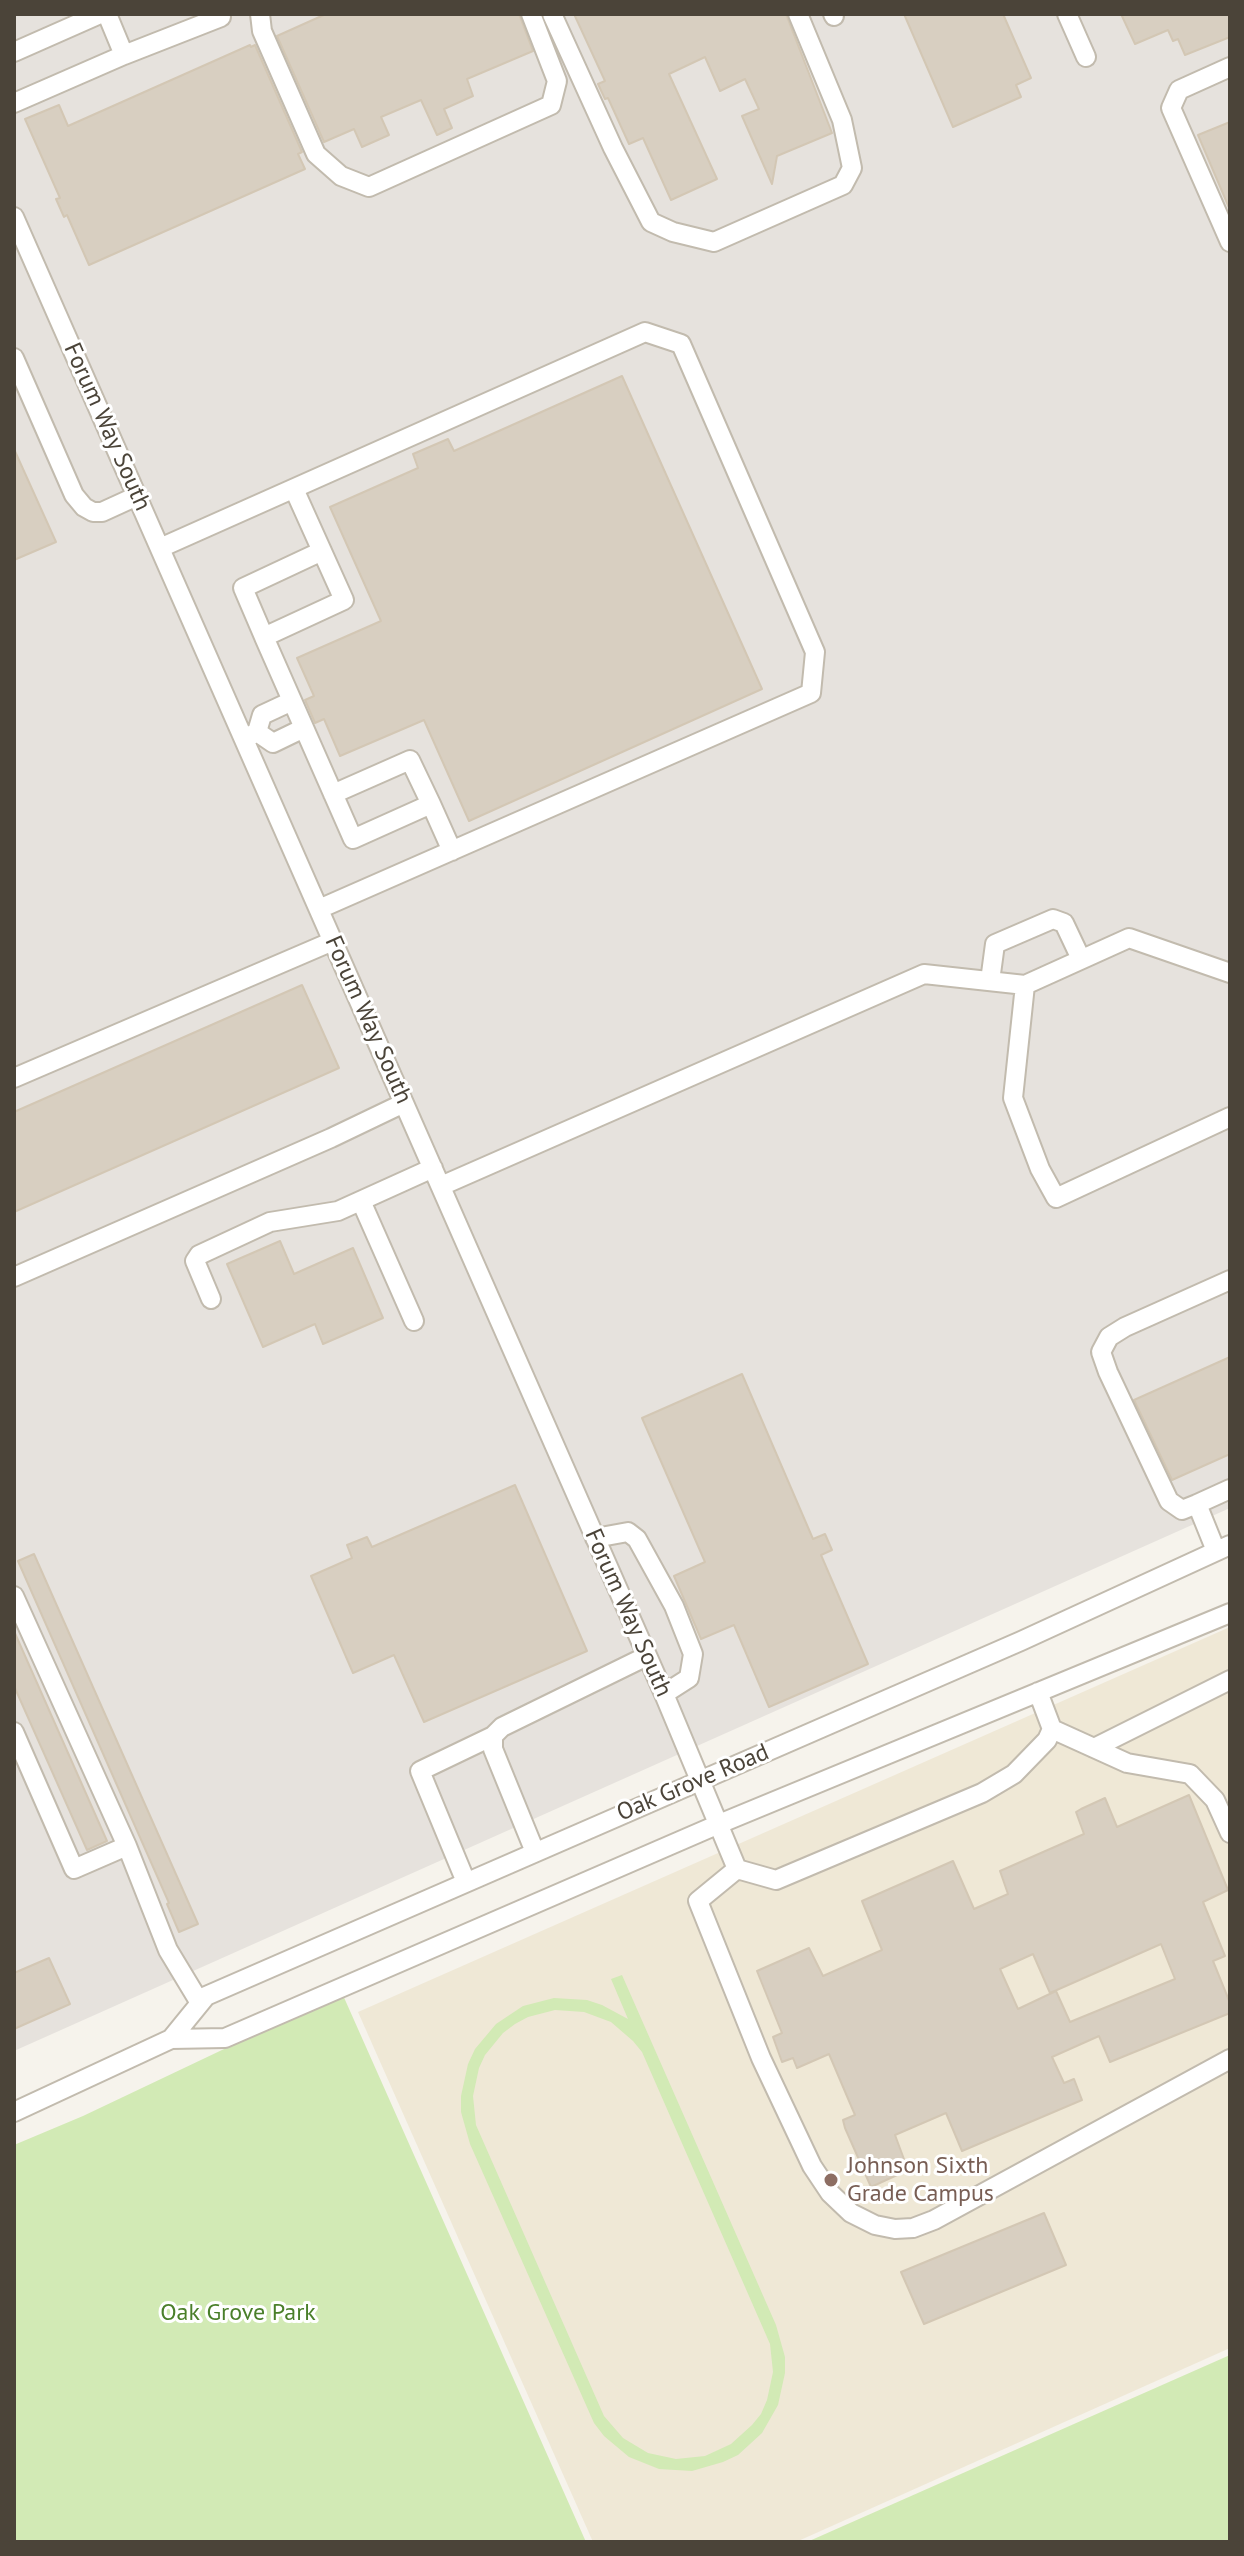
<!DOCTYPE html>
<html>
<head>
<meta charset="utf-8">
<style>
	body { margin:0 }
	#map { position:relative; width:1244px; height:2556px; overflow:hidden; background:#f6f3ec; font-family:"PT Sans",sans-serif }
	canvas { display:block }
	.frame { position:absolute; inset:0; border:16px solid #4b4439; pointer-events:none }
</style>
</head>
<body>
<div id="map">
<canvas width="1244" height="2556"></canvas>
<div class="frame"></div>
</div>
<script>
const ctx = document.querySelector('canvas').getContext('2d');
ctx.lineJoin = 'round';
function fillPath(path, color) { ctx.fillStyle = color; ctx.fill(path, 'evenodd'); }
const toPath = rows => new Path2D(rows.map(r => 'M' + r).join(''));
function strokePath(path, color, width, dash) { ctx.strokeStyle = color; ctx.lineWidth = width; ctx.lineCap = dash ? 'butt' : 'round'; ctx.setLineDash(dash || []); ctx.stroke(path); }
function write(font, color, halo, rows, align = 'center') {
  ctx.font = font + ' "PT Sans",sans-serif'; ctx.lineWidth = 6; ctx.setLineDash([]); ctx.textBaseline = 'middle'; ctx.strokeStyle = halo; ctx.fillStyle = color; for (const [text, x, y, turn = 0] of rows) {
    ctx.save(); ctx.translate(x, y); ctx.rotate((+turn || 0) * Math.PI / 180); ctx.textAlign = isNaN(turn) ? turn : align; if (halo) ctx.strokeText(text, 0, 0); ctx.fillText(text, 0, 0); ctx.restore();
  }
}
fillPath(toPath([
	[14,14,1230,14,1230,1508,14,2051]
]), '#e6e2dd');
fillPath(toPath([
	[1230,1627,1230,2348,796,2542,593,2542,358,2012]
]), '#efe8d6');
fillPath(toPath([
	[622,1975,776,2325,785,2357,785,2373,778,2405,762,2433,738,2455,723,2462,692,2471,659,2469,629,2457,604,2436,594,2423,470,2144,461,2112,461,2096,468,2064,475,2049,496,2024,523,2006,554,1998,587,2000,602,2005,628,2019,611,1979],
	[555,2010,584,2012,611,2022,633,2041,642,2052,770,2344,773,2372,767,2400,761,2414,752,2425,731,2444,705,2456,676,2459,648,2453,623,2438,604,2416,476,2125,473,2096,479,2068,485,2055,503,2033,515,2024,528,2017],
	[342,1993,586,2542,14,2542,14,2145,83,2116],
	[1230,2355,1230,2542,807,2542]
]), '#d2eab5');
const building = toPath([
	[326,14,519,14,533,51,467,79,473,96,444,109,452,128,437,135,421,100,381,117,389,135,362,147,354,129,324,142,277,36,326,14],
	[574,14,786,14,832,133,777,156,772,184,742,116,759,109,745,79,720,91,705,57,669,74,717,179,671,200,643,138,629,144,608,98,605,99,598,84,605,81,574,14],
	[904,14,1003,14,1031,78,1016,85,1021,97,953,127,904,14],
	[1121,14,1230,14,1230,37,1185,55,1178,39,1173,41,1168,30,1135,44,1121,14],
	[250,45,251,47,255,45,302,152,298,154,305,169,89,265,67,215,64,217,56,199,60,198,25,119,59,105,68,126,250,45],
	[1230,122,1230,210,1198,135,1230,122],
	[622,376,762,689,469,821,424,720,340,756,324,719,315,723,305,700,314,696,297,658,381,621,330,507,418,468,413,454,448,439,454,451,622,376],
	[14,449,56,542,14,560,14,449],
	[302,985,339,1068,14,1212,14,1112,302,985],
	[280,1241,294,1274,353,1248,383,1318,323,1344,315,1324,263,1347,227,1264,280,1241],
	[1230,1357,1230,1454,1172,1480,1134,1400,1230,1357],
	[742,1374,813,1539,825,1534,832,1550,821,1555,868,1664,769,1707,734,1625,701,1639,674,1576,705,1562,642,1418,742,1374],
	[515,1485,587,1651,424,1722,394,1655,353,1673,311,1576,352,1558,347,1545,367,1537,372,1547,515,1485],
	[34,1554,198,1924,179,1932,167,1904,169,1903,18,1561,34,1554],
	[14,1631,107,1841,87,1850,14,1686,14,1631],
	[1189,1795,1228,1890,1203,1902,1225,1956,1213,1961,1230,2003,1230,2013,1110,2062,1099,2036,1052,2057,1064,2083,1074,2079,1082,2100,962,2151,946,2113,895,2135,908,2170,871,2187,845,2128,843,2120,855,2115,829,2054,797,2068,793,2058,782,2062,773,2037,782,2033,757,1971,809,1948,823,1976,882,1950,862,1901,953,1861,974,1909,1008,1894,1000,1871,1084,1834,1076,1812,1081,1809,1105,1798,1117,1827,1189,1795],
	[1161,1944,1175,1979,1070,2022,1056,1991,1018,2009,1000,1969,1033,1954,1050,1993,1161,1944],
	[49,1958,70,2004,14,2029,14,1973,49,1958],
	[1044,2213,1066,2265,924,2324,901,2272,1044,2213]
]);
fillPath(building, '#d8cfc1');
strokePath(building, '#d3c7b4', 2);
const minor = toPath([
	[260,14,262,31,316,154,341,176,369,187,551,105,557,81,531,14],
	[552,14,613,148,651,222,673,232,714,242,843,185,852,168,842,120,798,14],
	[833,14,834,16],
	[1067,14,1086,57],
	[14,52,100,14],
	[124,55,221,17],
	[1230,67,1179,90,1171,108,1230,242],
	[14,103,124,55,107,14],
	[14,217,664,1694,737,1869,776,1880,982,1793,1014,1774,1047,1740,1052,1729,1038,1692],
	[14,358,74,495,84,507,93,512,102,512,137,496],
	[294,489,344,600,264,637,353,839,431,804,452,851],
	[160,548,645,332,681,344,815,652,811,693,319,909],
	[264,637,243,588,322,551],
	[257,732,273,743,304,728],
	[244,739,257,732,262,715,292,701],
	[333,794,410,760,431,804],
	[990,981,995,944,1053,919,1064,923,1081,959],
	[1025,985,1013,1098,1040,1169,1056,1198,1230,1117],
	[14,1078,333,941],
	[441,1186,924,974,1025,985,1129,938,1230,973],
	[361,1201,414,1321],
	[14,1277,331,1138,404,1103],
	[211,1299,195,1261,199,1255,270,1222,338,1211,433,1168],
	[1197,1504,1230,1489],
	[595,1538,628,1532,637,1539,674,1606,693,1654,689,1678,664,1694],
	[1216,1551,1197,1504,1182,1510,1169,1501,1108,1372,1101,1352,1109,1337,1125,1327,1230,1280],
	[14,1596,127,1846,168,1950,200,2003],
	[1052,1729,1127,1763,1190,1774,1215,1800,1230,1833],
	[14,1732,74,1869,127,1846],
	[1094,1748,1230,1680],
	[535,1852,493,1749,493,1736,502,1727,647,1656],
	[737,1869,698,1901,761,2058,812,2166,830,2193,851,2213,875,2225,895,2229,913,2228,934,2220,1230,2059],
	[466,1882,420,1771,493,1736],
	[171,2039,206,1996,1021,1641,1230,1545],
	[14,2112,171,2039,225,2038,719,1824,1230,1613]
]);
strokePath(minor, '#c2bbae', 22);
strokePath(minor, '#fff', 18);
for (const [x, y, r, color] of [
	[831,2180,8,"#8d6e63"]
]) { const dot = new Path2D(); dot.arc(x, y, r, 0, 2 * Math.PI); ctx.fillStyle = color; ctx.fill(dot); strokePath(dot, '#fff', 3); }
write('24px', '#4b4439', '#fff', [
	["Forum Way South",107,427,66],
	["Forum Way South",368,1020,66],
	["Forum Way South",628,1613,66],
	["Oak Grove Road",693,1783,-23]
]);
write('24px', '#785e54', '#fff', [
	["Johnson Sixth",847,2166],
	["Grade Campus",847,2194]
], 'left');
write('24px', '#4a7f2a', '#fff', [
	["Oak Grove Park",238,2313]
]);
</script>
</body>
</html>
